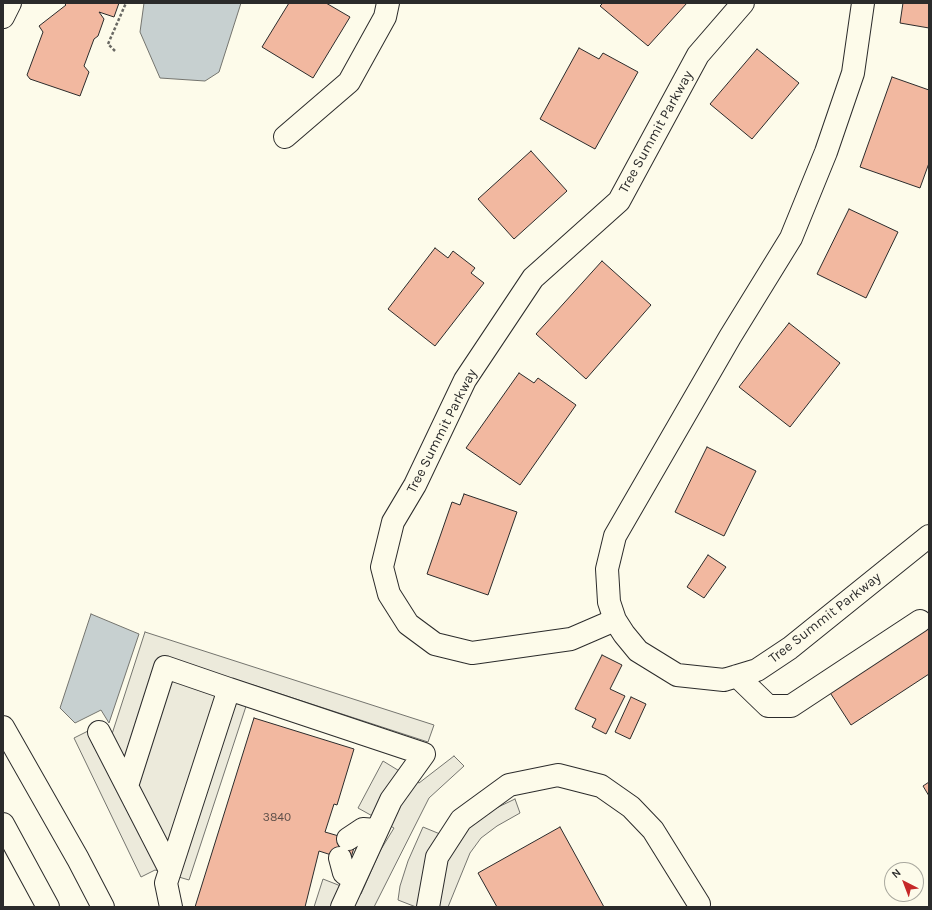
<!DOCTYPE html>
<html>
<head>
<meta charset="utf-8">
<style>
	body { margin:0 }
	#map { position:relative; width:932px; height:910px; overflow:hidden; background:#fdfbea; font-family:Karla,sans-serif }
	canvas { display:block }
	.frame { position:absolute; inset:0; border:4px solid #2b2b2b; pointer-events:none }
	.north { position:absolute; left:884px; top:862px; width:40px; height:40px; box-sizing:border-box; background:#fdfbea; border:1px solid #a9a89e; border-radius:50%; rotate:318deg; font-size:11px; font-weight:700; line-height:16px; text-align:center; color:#2b2b2b }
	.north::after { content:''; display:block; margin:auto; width:14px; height:18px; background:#c62828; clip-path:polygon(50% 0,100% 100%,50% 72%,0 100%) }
</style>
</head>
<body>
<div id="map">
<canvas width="932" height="910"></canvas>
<div class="frame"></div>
<div class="north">N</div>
</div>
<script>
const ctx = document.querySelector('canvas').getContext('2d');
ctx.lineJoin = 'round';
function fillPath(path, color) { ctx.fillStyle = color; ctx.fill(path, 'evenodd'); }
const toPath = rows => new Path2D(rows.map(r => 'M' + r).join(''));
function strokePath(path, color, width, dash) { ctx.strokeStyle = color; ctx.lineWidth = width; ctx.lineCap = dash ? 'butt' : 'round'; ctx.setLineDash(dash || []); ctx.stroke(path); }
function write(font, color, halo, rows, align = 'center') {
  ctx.font = font + ' Karla,sans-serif'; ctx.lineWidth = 3; ctx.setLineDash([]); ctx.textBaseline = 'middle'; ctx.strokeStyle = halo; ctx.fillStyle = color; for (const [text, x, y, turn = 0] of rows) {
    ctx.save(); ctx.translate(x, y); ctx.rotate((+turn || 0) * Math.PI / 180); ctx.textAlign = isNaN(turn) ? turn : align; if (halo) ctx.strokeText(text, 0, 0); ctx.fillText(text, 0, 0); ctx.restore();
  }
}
const parking = toPath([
	[145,632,434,725,428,742,253,685,189,880,155,870,141,877,74,738,88,731,94,743,112,734,145,632],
	[454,756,464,766,429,798,374,907,314,907,323,879,361,894,380,851,394,828,358,808,383,761,419,783,454,756],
	[515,799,520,813,497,826,481,838,470,853,448,907,416,907,398,900,400,886,408,861,423,827,457,841,470,825,492,810,515,799]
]);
fillPath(parking, '#eceadb');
strokePath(parking, '#74746e', 1);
const water = toPath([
	[144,3,241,3,219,72,205,81,160,78,140,32,144,3],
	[91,614,139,634,109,723,101,710,75,723,60,708,91,614]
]);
fillPath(water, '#c7d0d0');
strokePath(water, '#74746e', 1);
const building = toPath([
	[64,3,119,3,114,17,99,12,104,19,98,36,94,39,84,66,89,72,80,96,30,79,27,75,43,32,39,26,66,5,64,3],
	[289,3,326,3,350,17,313,78,262,47,289,3],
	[603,3,687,3,648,46,600,6,603,3],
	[903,3,929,3,929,28,900,23,903,3],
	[579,48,599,59,603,53,638,72,595,149,540,119,579,48],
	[757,49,799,83,752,139,710,104,757,49],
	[892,77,929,90,929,163,920,188,860,167,892,77],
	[531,151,567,191,514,239,478,199,531,151],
	[849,209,898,232,866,298,817,274,849,209],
	[435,248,448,258,453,251,475,268,471,273,484,283,435,346,388,309,435,248],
	[602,261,651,305,586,379,536,334,602,261],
	[789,323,840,363,790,427,739,387,789,323],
	[519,373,534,383,538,378,576,405,520,485,466,448,519,373],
	[707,447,756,471,724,536,675,512,707,447],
	[464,494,517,512,488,595,427,574,452,502,460,505,464,494],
	[708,555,726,567,704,598,687,587,708,555],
	[929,626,929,674,851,725,829,691,929,626],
	[602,655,622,665,610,689,625,696,606,734,592,727,596,719,575,709,602,655],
	[631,697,646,704,630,739,615,732,631,697],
	[254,718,354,749,337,805,334,804,325,832,356,841,350,861,319,851,305,907,195,907,254,718],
	[929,782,929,796,923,786,929,782],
	[560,827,604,907,497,907,478,873,560,827]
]);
fillPath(building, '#f2b8a0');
strokePath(building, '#2b2b2b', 1);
const minor = toPath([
	[863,3,853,73,826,152,791,238,730,337,615,536,607,569,609,602,615,620,624,634,638,651,677,675,724,680,757,670,790,648,929,536],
	[3,17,10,3],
	[285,137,349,82,385,17,388,3],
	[615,620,571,639,472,653,435,644,408,624,389,594,382,567,393,522,415,485,465,380,533,278,619,201,698,55,743,3],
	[737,676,768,706,791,706,920,621],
	[99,732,170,870],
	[127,786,165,667,229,689],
	[348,839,363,829,376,830],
	[340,858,344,873,354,880],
	[171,907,166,883,229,689,424,754,391,800,342,907],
	[428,907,437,857,461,820,509,785,558,775,601,786,631,807,653,830,699,904]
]);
const highway = toPath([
	[3,727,78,859,103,907],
	[3,824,48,907]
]);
strokePath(minor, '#2b2b2b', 24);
strokePath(highway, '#2b2b2b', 24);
strokePath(toPath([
	[115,51,108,44,126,3]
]), '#6a6964', 2.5, [3, 2]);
strokePath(minor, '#fdfbea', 22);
strokePath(highway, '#fdfbea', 22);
write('12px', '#5d4e48', null, [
	["3840",277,818]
]);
write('14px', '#2b2b2b', '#fdfbea', [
	["Tree Summit Parkway",656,132,-61],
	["Tree Summit Parkway",442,431,-63],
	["Tree Summit Parkway",825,618,-38]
]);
</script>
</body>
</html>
